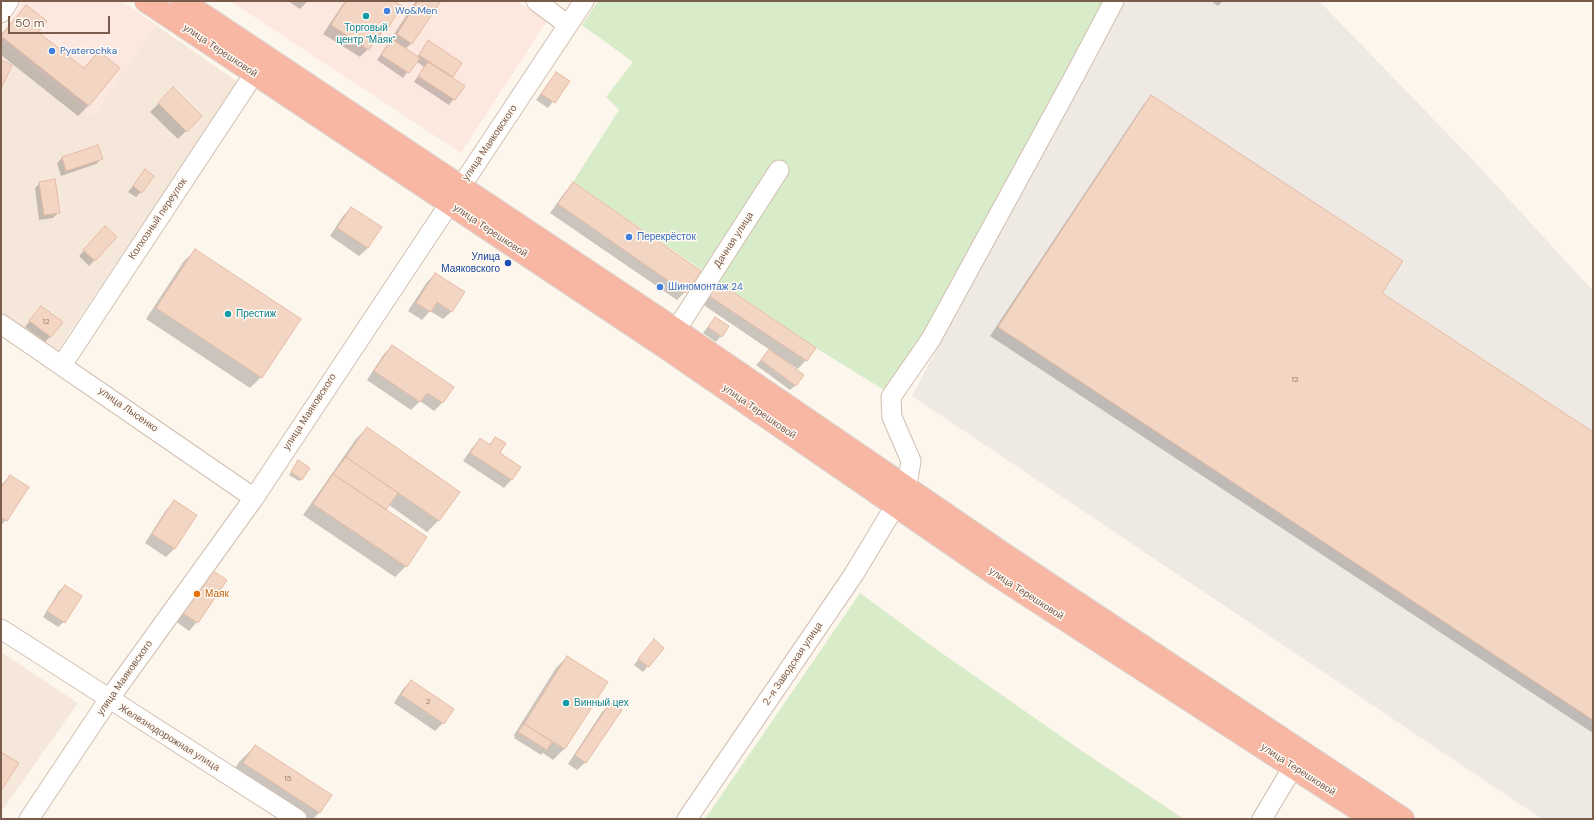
<!DOCTYPE html>
<html>
<head>
<meta charset="utf-8">
<style>
	body { margin:0 }
	#map { position:relative; width:1594px; height:820px; overflow:hidden; background:#fdf6ec; font-family:"DM Sans",sans-serif }
	canvas { display:block }
	.frame { position:absolute; inset:0; border:2px solid #7a5c4d; pointer-events:none }
	.scale { position:absolute; left:8px; top:16px; width:102px; height:18px; box-sizing:border-box; border:2px solid #7a5c4d; border-top:0; padding-left:5px; font-size:12px; line-height:14px; white-space:nowrap; color:#7a5c4d; -webkit-text-stroke:3px #fffaf3; paint-order:stroke }
</style>
</head>
<body>
<div id="map">
<canvas width="1594" height="820"></canvas>
<div class="frame"></div>
<div class="scale">50 m</div>
</div>
<script>
const ctx = document.querySelector('canvas').getContext('2d');
ctx.lineJoin = 'round';
function fillPath(path, color) { ctx.fillStyle = color; ctx.fill(path, 'evenodd'); }
const toPath = rows => new Path2D(rows.map(r => 'M' + r).join(''));
function strokePath(path, color, width, dash) { ctx.strokeStyle = color; ctx.lineWidth = width; ctx.lineCap = dash ? 'butt' : 'round'; ctx.setLineDash(dash || []); ctx.stroke(path); }
function write(font, color, halo, rows, align = 'center') {
  ctx.font = font + ' "DM Sans",sans-serif'; ctx.lineWidth = 3; ctx.setLineDash([]); ctx.textBaseline = 'middle'; ctx.strokeStyle = halo; ctx.fillStyle = color; for (const [text, x, y, turn = 0] of rows) {
    ctx.save(); ctx.translate(x, y); ctx.rotate((+turn || 0) * Math.PI / 180); ctx.textAlign = isNaN(turn) ? turn : align; if (halo) ctx.strokeText(text, 0, 0); ctx.fillText(text, 0, 0); ctx.restore();
  }
}
fillPath(toPath([
	[156,25,238,82,58,350,1,312,1,42,93,115],
	[1,652,78,703,1,812]
]), '#f5e8da');
fillPath(toPath([
	[23,1,122,1,156,25,93,115,1,42,1,34],
	[230,1,517,1,547,21,461,153]
]), '#fde8e0');
fillPath(toPath([
	[1124,1,1319,1,1473,160,1593,291,1593,819,1542,819,912,396,1064,106,1069,106]
]), '#efe9e4');
fillPath(toPath([
	[598,1,1109,1,938,313,889,393,816,348,573,182,619,110,606,97,633,62,582,25],
	[860,593,936,649,1082,751,1184,819,705,819]
]), '#d8ecc9');
fillPath(toPath([
	[288,1,308,1,300,9],
	[345,1,392,1,400,6,387,28,379,36,377,35,368,49,360,57,323,34],
	[416,1,440,1,412,43,405,49,417,57,428,41,461,63,450,78,463,87,449,105,414,82,424,67,416,61,403,78,377,60],
	[1211,1,1223,1,1218,6],
	[26,6,37,32,83,69,99,52,89,105,78,116,1,55,1,35],
	[556,73,568,81,548,108,536,100],
	[173,89,201,116,178,139,150,112],
	[1152,96,1381,294,1593,434,1593,733,990,336,1144,104],
	[98,146,102,158,96,164,61,176,57,163,62,158],
	[145,171,141,192,136,197,128,192],
	[40,183,58,213,53,218,39,220,35,188],
	[573,183,685,292,677,300,550,213,565,192],
	[351,208,368,248,359,256,330,236,343,216],
	[100,233,116,237,89,266,79,256],
	[195,251,261,377,250,388,146,319,184,261],
	[435,274,452,311,443,319,430,311,422,320,408,311,427,282],
	[710,292,814,348,806,360,798,369,778,356,777,357,796,385,790,390,756,365,770,350,702,304],
	[41,307,50,337,45,342,25,327],
	[715,318,721,336,716,342,703,333],
	[392,346,453,387,442,403,434,411,420,401,411,410,367,380,384,354],
	[367,428,458,492,438,521,427,532,389,505,385,510,406,566,395,577,303,515,356,439],
	[496,438,498,453,512,479,504,488,463,461,472,448,480,440,488,445],
	[296,464,302,479,299,481,289,475],
	[10,476,6,520,1,525,1,485],
	[174,502,196,516,174,549,166,557,145,543,166,510],
	[202,578,197,622,189,631,174,620],
	[65,586,64,622,58,627,43,617,59,591],
	[649,646,663,648,643,672,634,665],
	[567,657,607,682,564,749,553,760,543,753,541,755,514,738,515,736,514,735,556,668],
	[411,681,443,723,435,731,394,703,403,689],
	[610,704,586,762,577,770,568,764,602,712],
	[255,746,331,795,319,813,313,819,288,819,228,780,239,762]
]), '#0003');
const building = toPath([
	[346,1,394,1,402,6,388,28,384,26,369,50,331,25,346,1],
	[418,1,441,1,412,44,397,34,418,1],
	[26,5,47,21,38,32,84,68,99,51,120,68,89,106,1,36,26,5],
	[392,39,420,58,409,73,381,55,392,39],
	[428,40,462,63,453,77,419,55,428,40],
	[1,60,12,65,1,89,1,60],
	[428,62,465,86,455,100,418,76,428,62],
	[556,72,570,81,555,103,541,94,556,72],
	[173,87,202,116,187,132,158,103,173,87],
	[1151,95,1403,261,1382,293,1593,432,1593,720,998,327,1151,95],
	[98,145,103,159,66,171,62,157,98,145],
	[145,169,154,176,142,193,133,186,145,169],
	[55,179,60,213,44,215,39,182,55,179],
	[573,182,701,271,686,293,558,204,573,182],
	[351,207,382,227,368,248,337,228,351,207],
	[105,226,117,237,95,261,83,250,105,226],
	[195,249,301,319,262,378,156,308,195,249],
	[435,273,465,292,452,312,437,302,431,312,416,303,435,273],
	[718,282,816,348,807,361,709,296,718,282],
	[41,306,63,322,51,337,29,321,41,306],
	[715,317,729,326,722,337,708,327,715,317],
	[392,345,454,387,443,403,427,393,420,402,374,371,392,345],
	[769,349,804,375,796,386,761,360,769,349],
	[367,427,460,492,439,521,346,457,367,427],
	[495,437,506,443,500,453,521,467,512,480,470,453,480,438,490,445,495,437],
	[346,457,398,493,386,510,333,474,346,457],
	[298,460,310,468,302,480,291,472,298,460],
	[333,474,427,537,407,567,313,504,333,474],
	[10,475,29,487,7,521,1,517,1,488,10,475],
	[174,500,197,515,175,549,152,534,174,500],
	[210,569,227,580,198,623,181,612,210,569],
	[65,585,82,596,65,623,47,611,65,585],
	[654,639,664,648,649,667,638,659,654,639],
	[567,656,608,682,565,749,524,724,567,656],
	[411,680,454,709,444,724,401,695,411,680],
	[610,703,622,710,586,763,575,755,610,703],
	[524,724,552,742,547,750,518,732,524,724],
	[255,745,332,795,320,813,243,763,255,745],
	[1,752,19,763,2,789,1,789,1,752]
]);
fillPath(building, '#f3d5c3');
strokePath(building, '#e6bba3', 1);
const minor = toPath([
	[536,1,568,25],
	[1,13,9,1],
	[1,324,254,498],
	[676,330,779,170],
	[62,365,254,74],
	[1,629,297,819],
	[29,819,109,699,254,498,584,1],
	[687,819,854,574,895,506,908,479,911,461,892,417,891,397,931,339,1076,73,1114,1],
	[1262,819,1293,767]
]);
const highway = toPath([
	[146,1,665,347,998,576,1373,819],
	[182,1,676,330,1011,559,1403,819]
]);
strokePath(minor, '#d1beb0', 21);
strokePath(highway, '#dad1cd', 24);
strokePath(minor, '#fff', 19);
strokePath(highway, '#f7b7a3', 22);
for (const [x, y, r, color] of [
	[387,11,4,"#3f7fe0"],
	[366,16,4,"#0f9aa8"],
	[52,51,4,"#3f7fe0"],
	[629,237,4,"#3f7fe0"],
	[508,263,4,"#1a4fb4"],
	[660,287,4,"#3f7fe0"],
	[228,314,4,"#0f9aa8"],
	[197,594,4,"#e8710a"],
	[566,703,4,"#0f9aa8"]
]) { const dot = new Path2D(); dot.arc(x, y, r, 0, 2 * Math.PI); ctx.fillStyle = color; ctx.fill(dot); strokePath(dot, '#fffaf3', 1.5); }
write('8px', '#987a6a', null, [
	["12",46,322],
	["12",1295,380],
	["2",428,702],
	["15",288,779]
]);
write('10px', '#366cbe', '#fffaf3', [
	["Wo&Men",395,11],
	["Pyaterochka",60,51],
	["Перекрёсток",637,237],
	["Шиномонтаж 24",668,287]
], 'left');
write('10px', '#0d838f', '#fffaf3', [
	["Торговый",366,28,"center"],
	["центр \"Маяк\"",366,40,"center"],
	["Престиж",236,314],
	["Винный цех",574,703]
], 'left');
write('10px', '#7a5c4d', '#fffaf3', [
	["улица Терешковой",220,51,34],
	["улица Маяковского",490,143,-56],
	["Колхозный переулок",158,219,-56],
	["улица Терешковой",490,231,34],
	["Дачная улица",734,240,-57],
	["улица Лысенко",128,410,35],
	["улица Маяковского",310,412,-57],
	["улица Терешковой",759,412,35],
	["улица Терешковой",1026,594,33],
	["2-я Заводская улица",793,664,-56],
	["улица Маяковского",125,678,-55],
	["Железнодорожная улица",169,738,32],
	["улица Терешковой",1298,770,33]
]);
write('10px', '#164399', '#fffaf3', [
	["Улица",500,257],
	["Маяковского",500,269]
], 'right');
write('10px', '#c56008', '#fffaf3', [
	["Маяк",205,594]
], 'left');
</script>
</body>
</html>
